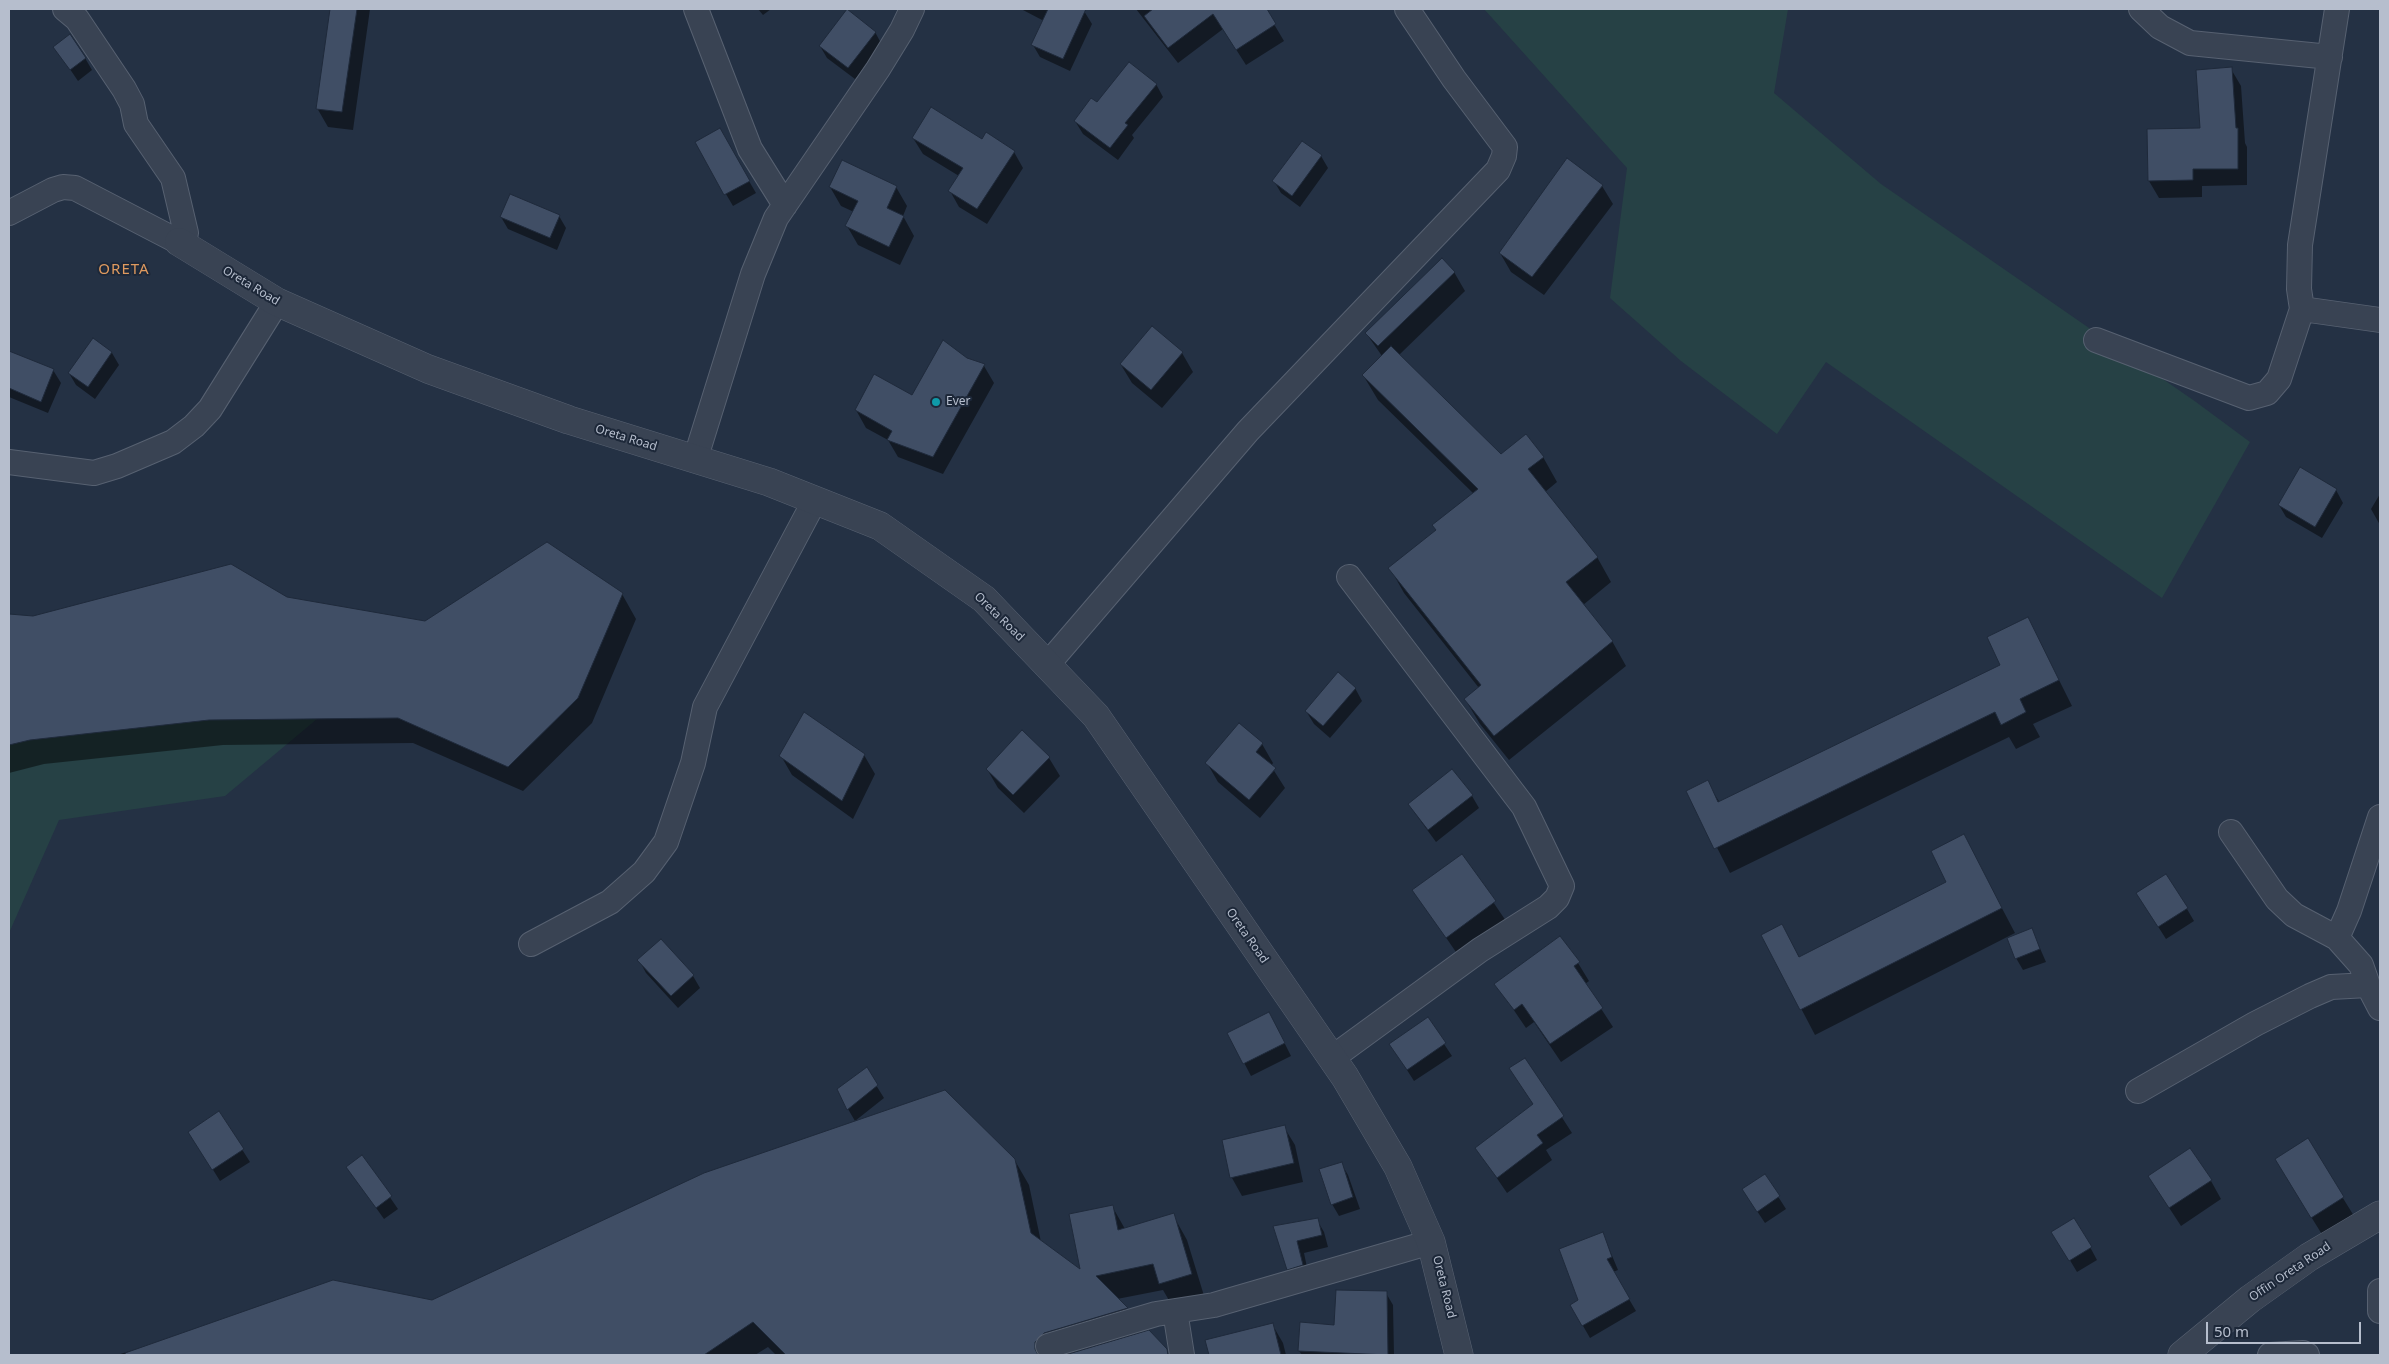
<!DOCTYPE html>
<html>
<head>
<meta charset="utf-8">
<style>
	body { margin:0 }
	#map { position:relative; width:2389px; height:1364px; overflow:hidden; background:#243144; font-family:"Noto Sans",sans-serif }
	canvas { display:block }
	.frame { position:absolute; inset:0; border:10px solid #b6becd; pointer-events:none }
	.scale { position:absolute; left:2206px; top:1322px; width:155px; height:22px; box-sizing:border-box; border:2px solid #b6becd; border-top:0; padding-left:6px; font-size:15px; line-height:18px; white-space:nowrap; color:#b6becd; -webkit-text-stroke:4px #1d2839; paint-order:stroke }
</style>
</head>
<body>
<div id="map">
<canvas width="2389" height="1364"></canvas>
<div class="frame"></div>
<div class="scale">50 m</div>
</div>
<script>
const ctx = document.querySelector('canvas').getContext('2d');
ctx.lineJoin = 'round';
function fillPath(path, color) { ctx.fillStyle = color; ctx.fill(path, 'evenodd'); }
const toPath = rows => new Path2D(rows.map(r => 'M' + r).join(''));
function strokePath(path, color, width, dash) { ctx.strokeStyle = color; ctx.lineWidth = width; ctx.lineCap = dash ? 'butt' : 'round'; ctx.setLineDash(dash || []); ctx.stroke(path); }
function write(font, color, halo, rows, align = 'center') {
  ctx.font = font + ' "Noto Sans",sans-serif'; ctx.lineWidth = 4; ctx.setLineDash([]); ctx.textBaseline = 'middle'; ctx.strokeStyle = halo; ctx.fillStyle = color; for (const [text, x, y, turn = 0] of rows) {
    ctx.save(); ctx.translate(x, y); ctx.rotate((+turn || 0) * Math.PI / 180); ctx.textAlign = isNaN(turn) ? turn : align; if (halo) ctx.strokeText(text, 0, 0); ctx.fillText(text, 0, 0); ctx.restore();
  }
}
fillPath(toPath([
	[1484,9,1788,9,1774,93,1881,184,2196,402,2250,442,2162,598,1826,362,1777,434,1681,361,1610,298,1627,168],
	[317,719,225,796,59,820,9,933,9,745,30,740,209,720]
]), '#264145');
fillPath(toPath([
	[331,9,370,9,353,130,328,127,317,108],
	[758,9,771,9,763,15],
	[1021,9,1079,9,1084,11,1092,24,1070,71,1040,57,1033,45,1044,21],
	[1136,9,1265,9,1284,41,1246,65,1223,29,1178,63],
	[875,32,882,45,855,79,827,58,820,46],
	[55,47,85,58,92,70,78,81],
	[2231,69,2241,86,2245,143,2247,147,2247,185,2202,186,2202,197,2159,198,2149,181,2148,130,2201,129],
	[1156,84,1163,97,1132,135,1134,138,1118,160,1083,134,1075,121,1097,104],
	[719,130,756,193,733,206,696,143],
	[913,138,982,140,1014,152,1023,168,987,224,959,207,950,191,959,176,923,154],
	[1321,156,1328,168,1300,207,1281,193,1274,181],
	[842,162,896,187,907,206,903,216,914,236,900,265,858,245,847,226,854,212,841,206,830,187],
	[1602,186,1613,204,1544,295,1511,272,1500,253],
	[559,216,566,228,557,250,508,229,501,217],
	[1454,272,1465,291,1399,355,1501,455,1543,457,1557,482,1545,492,1597,557,1611,582,1583,605,1612,641,1626,666,1509,760,1480,724,1465,699,1479,688,1404,593,1390,568,1437,531,1474,494,1378,400,1363,375,1382,356,1366,333],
	[93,340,112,353,119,365,95,399,76,385,69,373],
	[10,353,53,370,61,383,48,413,9,397],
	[1182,353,1193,372,1162,408,1132,383,1121,365],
	[966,359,984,366,994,383,943,474,898,457,888,440,866,428,856,410,913,397],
	[2300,469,2336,490,2343,503,2322,538,2286,517,2279,505],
	[2380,494,2380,525,2371,509],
	[622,594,636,619,592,723,523,791,413,743,223,745,44,764,9,773,9,616,33,617,287,599,425,623],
	[2028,618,2072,706,2033,724,2040,737,2016,749,2009,737,1730,873,1688,791,1707,782,1720,803,2001,665],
	[1355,688,1362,701,1330,738,1314,724,1306,711],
	[1262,744,1273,763,1271,766,1285,788,1260,818,1218,782,1207,763],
	[864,755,875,774,853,819,792,775,781,756],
	[1049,758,1060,776,1024,813,998,788,987,769],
	[1472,796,1479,808,1436,842,1409,805],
	[1964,836,2015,933,1815,1035,1763,936,1782,926,1800,958,1948,882],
	[1462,856,1506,921,1458,955,1414,891],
	[2145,906,2187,909,2194,921,2166,939],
	[2032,930,2046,962,2023,970,2016,958],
	[661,941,693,976,700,988,678,1008,646,973,639,960],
	[1578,963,1589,981,1585,984,1613,1027,1561,1062,1534,1022,1526,1028,1496,984],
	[1276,1026,1291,1056,1251,1076,1229,1034],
	[1444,1044,1452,1056,1414,1081,1398,1056],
	[1525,1060,1572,1133,1546,1150,1552,1160,1507,1193,1477,1149,1534,1106,1511,1068],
	[866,1069,884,1098,855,1121,848,1109],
	[219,1113,250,1162,220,1181,197,1144],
	[1284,1127,1295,1145,1303,1182,1242,1196,1232,1178],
	[2307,1140,2354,1216,2323,1236,2287,1178],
	[362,1157,398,1209,384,1219,347,1167],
	[1014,1159,1029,1185,1041,1242,1082,1272,1112,1206,1125,1229,1173,1215,1187,1240,1205,1299,1174,1309,1163,1290,1117,1299,1127,1309,1141,1334,1166,1350,1169,1355,776,1355,768,1347,755,1355,117,1355,153,1344,432,1301],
	[1341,1163,1348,1175,1360,1209,1339,1216,1332,1204],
	[1765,1176,1786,1209,1765,1223,1751,1202],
	[2149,1177,2211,1181,2221,1199,2181,1226],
	[1317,1220,1324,1232,1328,1247,1304,1253,1309,1277,1295,1281,1288,1269,1274,1227],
	[2053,1232,2090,1247,2097,1260,2077,1272],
	[1603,1234,1618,1270,1613,1272,1636,1311,1590,1338,1571,1305,1579,1300],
	[1386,1293,1393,1305,1394,1355,1302,1355,1299,1351],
	[1272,1324,1283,1343,1286,1355,1210,1355,1207,1341]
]), '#0007');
const building = toPath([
	[330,9,357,9,342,112,316,109,330,9],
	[847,9,876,32,848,68,819,46,847,9],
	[1048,9,1086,9,1063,59,1031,45,1048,9],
	[1153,9,1267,9,1276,24,1236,50,1213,14,1168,48,1144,16,1153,9],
	[70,34,86,58,70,70,53,47,70,34],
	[1129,62,1157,84,1125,123,1128,125,1110,148,1074,121,1091,98,1097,102,1129,62],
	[2232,67,2236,128,2238,128,2238,169,2193,169,2193,180,2148,181,2147,129,2200,128,2196,70,2232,67],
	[931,107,982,139,986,132,1015,151,977,209,948,191,963,168,912,138,931,107],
	[720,128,750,181,724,195,695,142,720,128],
	[1302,141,1322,155,1292,196,1272,181,1302,141],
	[1567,158,1603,185,1532,277,1499,253,1567,158],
	[842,160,897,186,887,208,904,216,889,247,845,226,858,201,829,187,842,160],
	[510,194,560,215,550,238,500,217,510,194],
	[1442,258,1455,272,1378,346,1365,333,1442,258],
	[1152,326,1183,352,1151,390,1120,364,1152,326],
	[93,338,112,352,88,387,68,373,93,338],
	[943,340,967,358,985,364,933,457,887,440,892,431,855,410,874,374,912,395,943,340],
	[1391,346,1501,454,1526,434,1544,457,1528,469,1598,557,1566,582,1613,641,1494,736,1464,699,1481,685,1388,568,1436,530,1432,525,1478,489,1362,375,1391,346],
	[9,351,54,369,41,402,9,388,9,351],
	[2300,467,2337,489,2315,527,2278,505,2300,467],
	[547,542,623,593,578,698,508,767,398,718,209,720,30,740,9,745,9,614,33,616,231,564,287,597,425,621,547,542],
	[2028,617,2059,680,2020,699,2026,712,2001,725,1995,712,1714,849,1686,791,1708,780,1718,802,2000,665,1987,637,2028,617],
	[1338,672,1356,688,1323,726,1305,711,1338,672],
	[804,712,865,754,842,801,779,756,804,712],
	[1239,723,1263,743,1256,752,1276,768,1249,800,1205,763,1239,723],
	[1022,730,1050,757,1013,795,986,769,1022,730],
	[1452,769,1473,795,1428,830,1408,804,1452,769],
	[1964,834,2002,908,1800,1010,1761,935,1782,924,1799,957,1946,882,1931,851,1964,834],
	[1462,854,1496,901,1446,938,1412,890,1462,854],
	[2166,874,2188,908,2158,927,2136,893,2166,874],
	[2032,928,2040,949,2015,959,2007,938,2032,928],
	[1560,936,1580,962,1574,966,1603,1008,1550,1044,1522,1004,1514,1010,1494,984,1560,936],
	[661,939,694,975,671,996,637,960,661,939],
	[1269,1012,1285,1043,1243,1064,1227,1033,1269,1012],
	[1428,1017,1446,1043,1407,1070,1389,1044,1428,1017],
	[1525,1058,1564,1116,1537,1135,1543,1143,1497,1178,1475,1148,1533,1104,1509,1068,1525,1058],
	[867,1067,878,1085,847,1110,837,1089,867,1067],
	[945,1090,1015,1159,1031,1233,1080,1269,1069,1214,1113,1205,1118,1230,1174,1213,1192,1274,1159,1284,1153,1264,1096,1276,1128,1308,1044,1333,1035,1342,1035,1349,1038,1355,786,1355,753,1322,704,1355,126,1355,125,1353,333,1280,432,1300,704,1173,945,1090],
	[219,1111,244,1149,212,1170,188,1132,219,1111],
	[1285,1125,1294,1163,1230,1178,1222,1140,1285,1125],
	[2308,1138,2344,1197,2311,1218,2275,1159,2308,1138],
	[2190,1148,2212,1180,2169,1208,2148,1176,2190,1148],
	[362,1155,392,1196,376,1208,346,1167,362,1155],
	[1342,1162,1353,1197,1331,1205,1319,1169,1342,1162],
	[1765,1174,1780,1196,1757,1212,1742,1189,1765,1174],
	[1318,1218,1322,1235,1297,1241,1303,1265,1287,1270,1273,1226,1318,1218],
	[2074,1218,2092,1247,2069,1261,2051,1232,2074,1218],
	[1603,1232,1612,1257,1607,1259,1630,1299,1582,1326,1570,1305,1578,1300,1559,1249,1603,1232],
	[1336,1290,1387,1291,1388,1355,1298,1351,1300,1322,1334,1325,1336,1290],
	[1273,1323,1281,1355,1209,1355,1205,1340,1273,1323],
	[1149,1330,1167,1349,1168,1355,1065,1355,1149,1330]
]);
fillPath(building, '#404e65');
strokePath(building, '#1f2a3b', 1);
const minor = toPath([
	[696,9,750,149,785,205],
	[2141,9,2160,27,2190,43,2330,57],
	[2337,9,2300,245,2299,289,2302,309,2380,320],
	[9,213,53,190,63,187,75,188,179,242,186,233,173,178,136,124,132,104,124,89,77,19,65,9],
	[2096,340,2249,398,2267,393,2279,379,2302,309],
	[695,460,753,274,776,218,878,69,902,30,912,9],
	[9,462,94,473,117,466,173,442,194,426,210,409,277,302],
	[1047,665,1248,431,1498,170,1504,156,1505,147,1454,79,1407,9],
	[2231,832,2277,899,2294,915,2337,938,2361,965,2368,985,2380,1008],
	[2337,938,2349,911,2380,817],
	[531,944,610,902,644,872,666,842,693,763,705,707,815,500],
	[1332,1058,1480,950,1548,907,1557,898,1562,886,1524,807,1349,577],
	[2138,1091,2255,1024,2310,996,2331,987,2368,985],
	[2380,1291,2380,1311],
	[1175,1311,1182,1355],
	[1048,1346,1156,1314,1214,1305,1431,1242],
	[2270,1355,2303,1353,2307,1355]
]);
const tertiary = toPath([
	[179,242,277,302,428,369,569,420,769,482,880,526,984,599,1096,716,1345,1077,1398,1167,1431,1242,1459,1355],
	[2182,1355,2250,1299,2309,1257,2380,1215]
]);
strokePath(minor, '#576171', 26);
strokePath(tertiary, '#576171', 29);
strokePath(minor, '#394353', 24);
strokePath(tertiary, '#394353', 28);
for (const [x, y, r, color] of [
	[936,402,5,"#0f9aa8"]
]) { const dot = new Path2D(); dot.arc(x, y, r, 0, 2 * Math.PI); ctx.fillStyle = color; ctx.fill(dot); strokePath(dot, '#1d2839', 2); }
write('12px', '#b6becd', '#1d2839', [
	["Oreta Road",251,286,31],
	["Oreta Road",626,438,17],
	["Oreta Road",999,617,44],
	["Oreta Road",1247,936,55],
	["Offin Oreta Road",2290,1272,-34],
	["Oreta Road",1444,1287,76]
]);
write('12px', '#b6becd', '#1d2839', [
	["Ever",946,402]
], 'left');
ctx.letterSpacing = '1px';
write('15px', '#df9a5f', '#1d2839', [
	["ORETA",124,270]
]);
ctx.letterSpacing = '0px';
</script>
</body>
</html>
